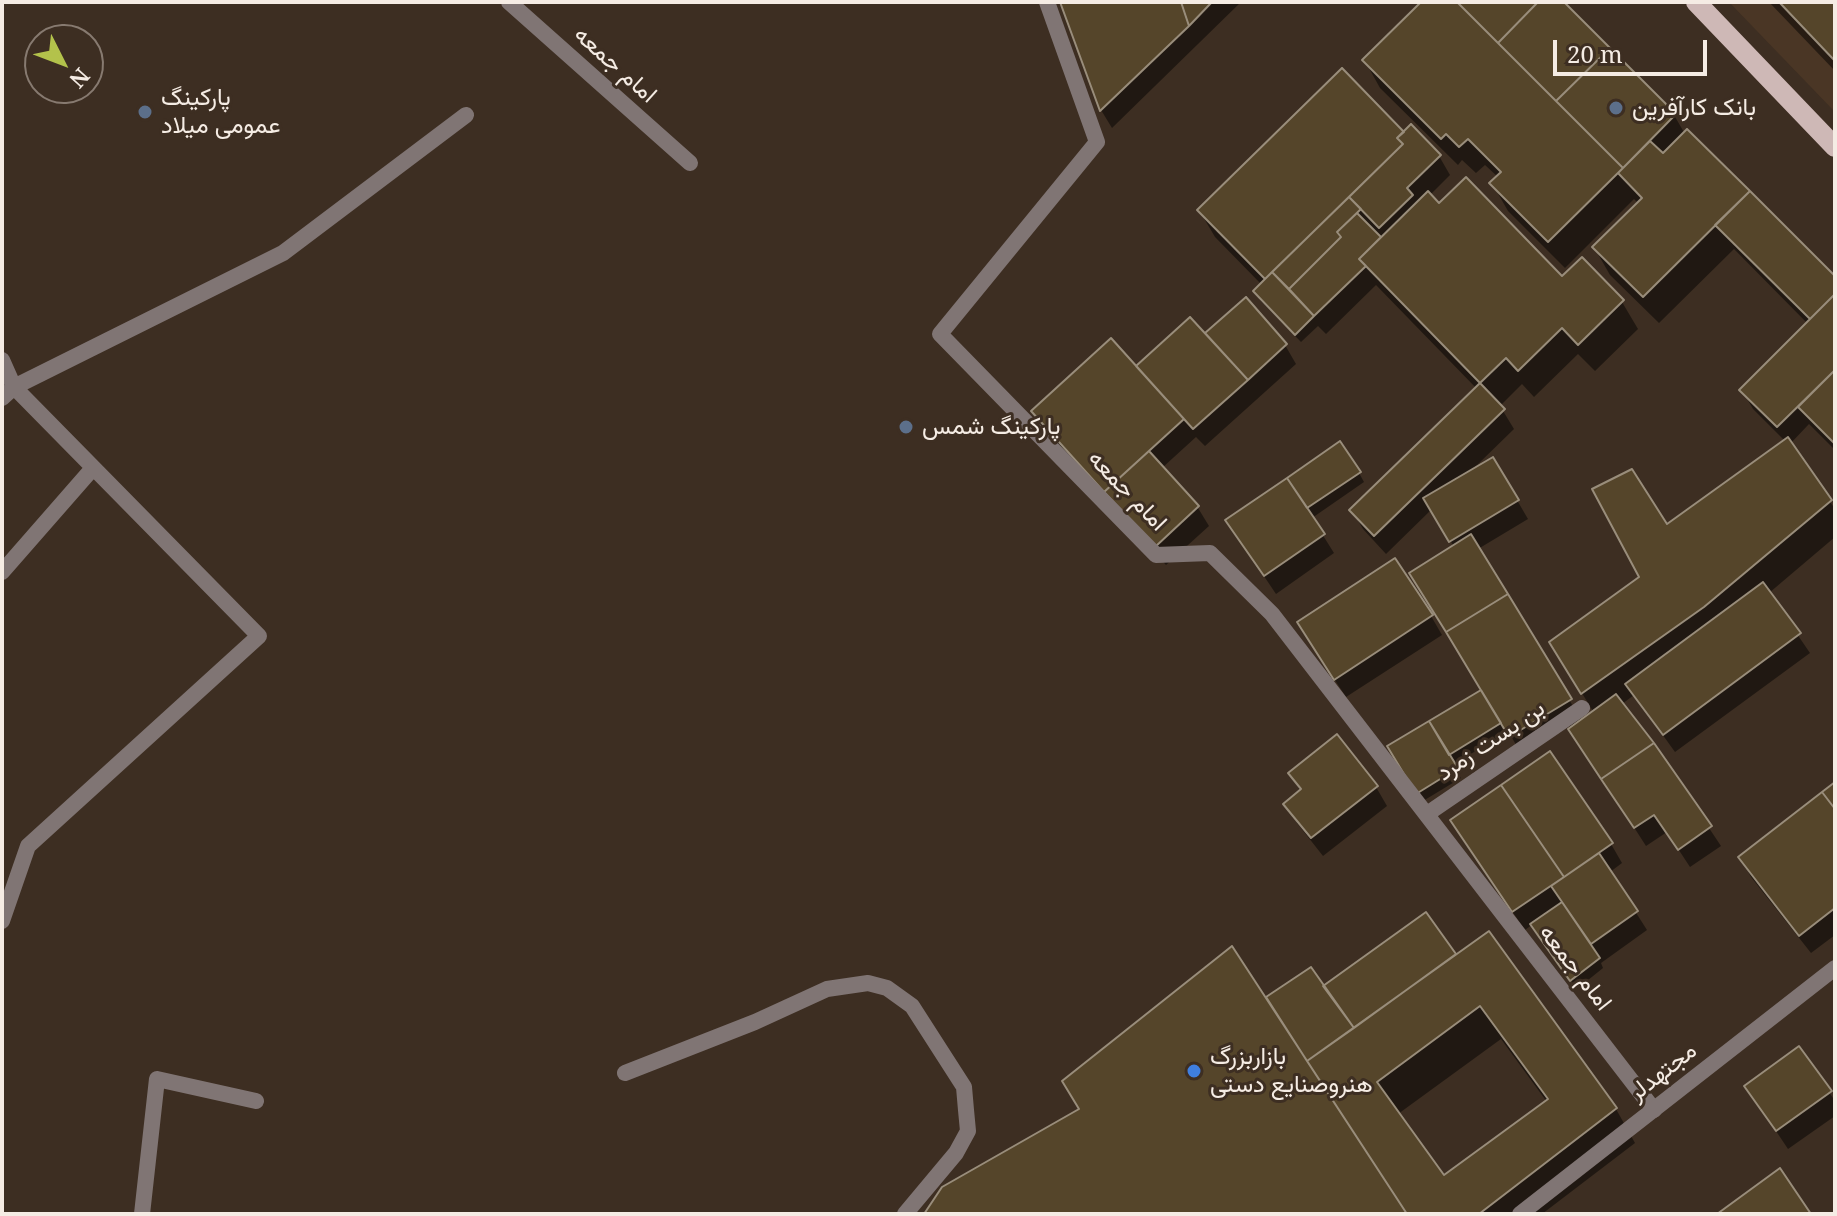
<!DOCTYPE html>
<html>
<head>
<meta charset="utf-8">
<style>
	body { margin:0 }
	#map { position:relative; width:1837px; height:1216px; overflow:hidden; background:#3d2e22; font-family:"Noto Serif",serif }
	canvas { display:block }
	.frame { position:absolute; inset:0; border:4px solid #f5ece4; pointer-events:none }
	.north { position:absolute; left:24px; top:24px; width:80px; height:80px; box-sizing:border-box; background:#3d2e22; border:2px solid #877a70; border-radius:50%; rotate:132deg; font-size:22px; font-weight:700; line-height:32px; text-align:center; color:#f5ece4 }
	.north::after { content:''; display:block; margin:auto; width:28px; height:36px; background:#b3c24b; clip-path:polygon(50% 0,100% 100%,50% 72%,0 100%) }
	.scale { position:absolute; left:1553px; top:40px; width:154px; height:36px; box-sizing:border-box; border:4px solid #f5ece4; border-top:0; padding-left:10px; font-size:24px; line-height:28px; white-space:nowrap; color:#f5ece4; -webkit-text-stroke:6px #3d2e22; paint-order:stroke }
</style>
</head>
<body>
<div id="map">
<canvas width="1837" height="1216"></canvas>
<div class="frame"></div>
<div class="north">N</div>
<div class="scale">20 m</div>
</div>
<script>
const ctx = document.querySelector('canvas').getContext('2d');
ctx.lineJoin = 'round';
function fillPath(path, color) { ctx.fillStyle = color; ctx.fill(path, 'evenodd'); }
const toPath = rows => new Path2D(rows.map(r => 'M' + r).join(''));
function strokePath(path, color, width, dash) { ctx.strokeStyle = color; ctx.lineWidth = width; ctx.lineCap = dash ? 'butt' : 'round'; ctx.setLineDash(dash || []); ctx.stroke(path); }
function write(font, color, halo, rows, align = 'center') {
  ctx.font = font + ' "Noto Serif",Vazirmatn,serif'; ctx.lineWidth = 6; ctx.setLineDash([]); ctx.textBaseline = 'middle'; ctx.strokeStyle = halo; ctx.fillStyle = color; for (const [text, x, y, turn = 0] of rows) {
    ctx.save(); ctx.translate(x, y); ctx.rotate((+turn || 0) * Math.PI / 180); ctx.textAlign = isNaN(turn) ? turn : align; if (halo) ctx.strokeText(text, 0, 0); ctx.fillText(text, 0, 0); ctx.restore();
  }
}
fillPath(toPath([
	[1729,2,1835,2,1835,112]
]), '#4a3625');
fillPath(toPath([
	[1063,2,1241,2,1112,128,1101,110],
	[1424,2,1567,2,1564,5,1674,115,1685,134,1835,279,1835,450,1809,424,1790,444,1835,509,1835,537,1769,593,1810,653,1675,752,1634,695,1622,704,1653,744,1721,846,1690,867,1667,832,1646,846,1569,726,1522,755,1508,731,1453,765,1461,778,1423,801,1390,747,1483,691,1454,547,1432,509,1386,554,1363,529,1352,510,1477,389,1376,285,1326,334,1318,326,1301,342,1260,300,1255,291,1262,285,1215,237,1199,210,1404,134,1439,156,1450,175,1429,196,1439,206,1562,279,1622,302,1638,329,1595,371,1578,354,1534,397,1522,384,1500,406,1514,429,1474,468,1493,459,1528,519,1478,549,1582,721,1594,713,1568,670,1642,577,1666,527,1785,441,1753,409,1742,390,1808,324,1734,249,1659,323,1610,275,1594,247,1639,204,1634,199,1565,268,1508,211,1492,183,1498,177,1485,165,1476,173,1462,160,1458,165,1380,88,1365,61],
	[1769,2,1835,2,1835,71],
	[1246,300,1285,345,1296,364,1205,446,1196,437,1162,468,1198,508,1209,526,1166,565,1045,431,1034,412,1136,369,1205,336],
	[1359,473,1364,482,1312,518,1334,553,1276,594,1239,539],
	[1431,616,1442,635,1346,697,1310,642],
	[1291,774,1376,787,1387,806,1323,856,1297,823,1286,804,1301,792],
	[1835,785,1835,935,1811,953,1751,877,1741,858],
	[1463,840,1611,844,1622,863,1610,872,1647,930,1601,963,1603,968,1577,989,1533,924,1525,930],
	[1426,915,1456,957,1488,934,1616,1109,1635,1143,1542,1214,926,1214,1274,1008,1322,989],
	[1501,1039,1547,1102,1444,1177,1398,1114],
	[1799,1048,1835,1101,1835,1116,1788,1149,1746,1086]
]), '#0007');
const building = toPath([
	[1060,2,1181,2,1189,26,1100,111,1060,2],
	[1181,2,1212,2,1189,26,1181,2],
	[1421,2,1457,2,1623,168,1548,242,1489,183,1501,172,1468,139,1459,147,1446,134,1441,139,1362,60,1421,2],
	[1457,2,1538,2,1498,43,1457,2],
	[1538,2,1564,2,1610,48,1556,101,1498,43,1538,2],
	[1779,2,1835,2,1835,61,1779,2],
	[1610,48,1676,114,1623,168,1556,101,1610,48],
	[1342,68,1404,132,1397,138,1403,144,1265,279,1197,210,1342,68],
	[1411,124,1441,155,1407,188,1413,195,1379,228,1349,197,1403,144,1397,138,1411,124],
	[1687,129,1750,191,1643,297,1592,247,1642,198,1618,173,1650,141,1663,153,1687,129],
	[1466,177,1562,276,1582,257,1624,300,1578,345,1562,328,1518,371,1506,358,1480,383,1359,259,1428,191,1439,203,1466,177],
	[1750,191,1835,276,1835,294,1810,319,1715,225,1750,191],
	[1349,197,1361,209,1337,232,1341,237,1289,289,1272,272,1349,197],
	[1357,213,1381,237,1359,259,1366,266,1314,316,1289,289,1341,237,1337,232,1357,213],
	[1272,272,1314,316,1295,335,1253,291,1272,272],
	[1835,294,1835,370,1777,427,1739,390,1835,294],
	[1246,297,1287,344,1248,380,1205,333,1246,297],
	[1190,317,1248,380,1193,429,1136,366,1190,317],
	[1111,338,1184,419,1104,492,1031,411,1111,338],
	[1835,370,1835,444,1798,407,1835,370],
	[1480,383,1505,409,1374,536,1349,510,1480,383],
	[1788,437,1832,500,1704,607,1581,694,1549,642,1639,577,1592,489,1632,469,1667,524,1788,437],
	[1340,441,1361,472,1307,508,1287,478,1340,441],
	[1149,451,1199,506,1155,547,1104,492,1149,451],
	[1493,457,1519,500,1449,542,1423,498,1493,457],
	[1287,478,1325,534,1264,576,1225,520,1287,478],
	[1471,534,1508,594,1446,632,1409,573,1471,534],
	[1395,558,1433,615,1334,680,1297,622,1395,558],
	[1763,582,1801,633,1663,735,1625,684,1763,582],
	[1508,594,1572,699,1509,737,1446,632,1508,594],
	[1481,690,1501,723,1449,755,1429,721,1481,690],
	[1616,694,1654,743,1601,779,1568,729,1616,694],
	[1429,721,1458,768,1416,794,1387,746,1429,721],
	[1337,734,1378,786,1311,838,1283,804,1301,789,1288,773,1337,734],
	[1654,743,1712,826,1678,850,1654,815,1634,828,1601,779,1654,743],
	[1550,751,1613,843,1564,877,1501,785,1550,751],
	[1835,782,1835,809,1822,792,1835,782],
	[1501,785,1564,877,1512,912,1450,820,1501,785],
	[1822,792,1835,809,1835,908,1799,936,1738,857,1822,792],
	[1599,853,1638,911,1591,944,1551,886,1599,853],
	[1562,902,1600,958,1570,981,1530,924,1562,902],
	[1426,912,1456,954,1354,1028,1323,986,1426,912],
	[1489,931,1617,1108,1479,1214,1407,1214,1307,1061,1489,931],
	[1480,1006,1548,1099,1444,1175,1377,1082,1480,1006],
	[1232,946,1407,1214,924,1214,942,1187,1079,1109,1062,1081,1232,946],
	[1311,967,1354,1028,1307,1061,1266,997,1311,967],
	[1799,1046,1832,1091,1776,1131,1744,1086,1799,1046],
	[1780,1168,1811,1214,1717,1214,1780,1168]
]);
fillPath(building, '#55452a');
strokePath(building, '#998d7b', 2);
strokePath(toPath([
	[509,2,690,163],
	[1047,2,1097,142,940,334,1156,555,1210,553,1272,614,1654,1110],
	[2,360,14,387,259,636,28,846,2,921],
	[2,398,14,387,283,253,466,115],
	[2,572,93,468],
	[1427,814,1582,708],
	[625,1073,755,1022,827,989,868,983,887,988,912,1006,964,1087,966,1110,968,1131,956,1153,905,1214],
	[142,1214,157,1079,256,1101]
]), '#807574', 16);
strokePath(toPath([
	[1520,1214,1835,968]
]), '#807574', 16);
strokePath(toPath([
	[1696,2,1835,147]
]), '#ceb8b6', 20);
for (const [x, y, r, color] of [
	[1616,108,8,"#5c6f8a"],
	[145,112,8,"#5c6f8a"],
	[906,427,8,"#5c6f8a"],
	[1194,1071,8,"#3f7fe0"]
]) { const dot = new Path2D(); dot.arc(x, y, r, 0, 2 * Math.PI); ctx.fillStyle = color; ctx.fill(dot); strokePath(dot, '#3d2e22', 3); }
write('24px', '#f5ece4', '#3d2e22', [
	["امام جمعه",615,65,42],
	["امام جمعه",1127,491,46],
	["بن بست زمرد",1491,741,-34],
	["امام جمعه",1575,968,52],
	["مجتهدلر",1663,1072,-38]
]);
write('24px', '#f5ece4', '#3d2e22', [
	["پارکینگ",161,98],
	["عمومی میلاد",161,126],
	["بانک کارآفرین",1632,108],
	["پارکینگ شمس",922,427],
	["بازاربزرگ",1210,1057],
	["هنروصنایع دستی",1210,1085]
], 'left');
</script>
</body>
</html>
